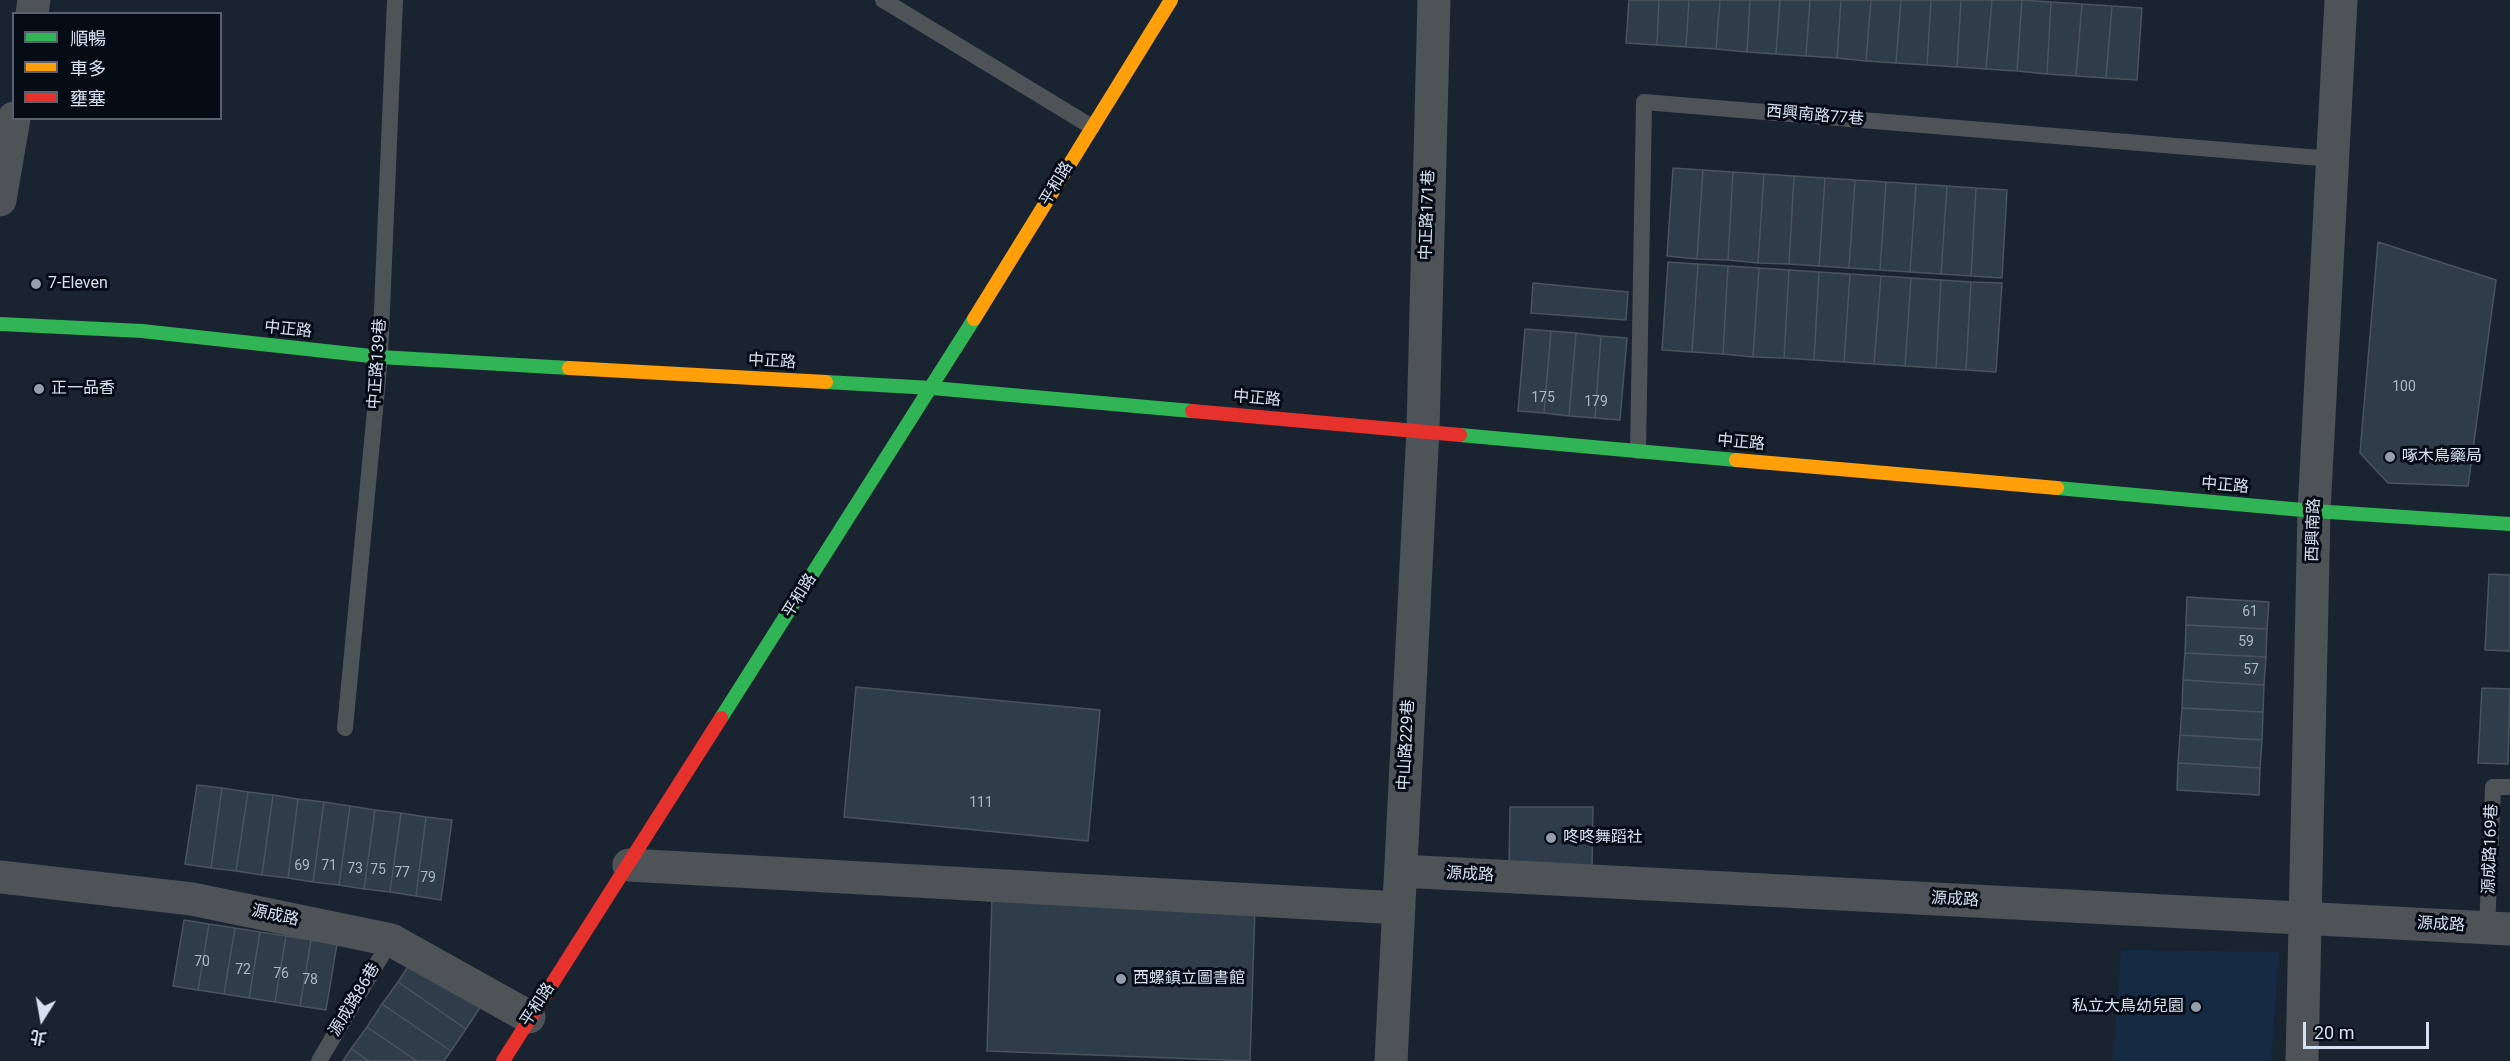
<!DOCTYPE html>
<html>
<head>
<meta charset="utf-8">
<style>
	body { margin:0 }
	#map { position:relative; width:2510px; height:1061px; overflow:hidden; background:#192430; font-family:Roboto,"Noto Sans TC",sans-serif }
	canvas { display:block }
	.legend { position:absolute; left:12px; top:12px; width:210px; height:108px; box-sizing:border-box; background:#050c16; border:2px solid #58616d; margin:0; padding:8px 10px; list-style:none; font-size:18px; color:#d5e1f0 }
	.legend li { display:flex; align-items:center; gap:12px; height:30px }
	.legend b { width:30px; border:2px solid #58616d }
	.north { position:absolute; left:12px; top:989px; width:60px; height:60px; -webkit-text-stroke:4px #050c16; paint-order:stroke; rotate:191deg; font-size:16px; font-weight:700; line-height:24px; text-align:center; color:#d5e1f0 }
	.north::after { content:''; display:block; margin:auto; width:21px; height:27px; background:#d5e1f0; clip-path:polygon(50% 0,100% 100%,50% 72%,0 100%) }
	.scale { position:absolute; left:2303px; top:1022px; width:126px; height:27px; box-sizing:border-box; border:3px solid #d5e1f0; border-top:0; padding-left:8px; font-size:18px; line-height:21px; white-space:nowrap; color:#d5e1f0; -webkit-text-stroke:4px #050c16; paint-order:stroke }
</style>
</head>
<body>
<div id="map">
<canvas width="2510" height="1061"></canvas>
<ul class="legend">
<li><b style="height:8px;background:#30b455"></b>順暢</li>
<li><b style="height:8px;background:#ff9f0a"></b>車多</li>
<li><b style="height:8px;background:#e5322d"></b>壅塞</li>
</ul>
<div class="north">北</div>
<div class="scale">20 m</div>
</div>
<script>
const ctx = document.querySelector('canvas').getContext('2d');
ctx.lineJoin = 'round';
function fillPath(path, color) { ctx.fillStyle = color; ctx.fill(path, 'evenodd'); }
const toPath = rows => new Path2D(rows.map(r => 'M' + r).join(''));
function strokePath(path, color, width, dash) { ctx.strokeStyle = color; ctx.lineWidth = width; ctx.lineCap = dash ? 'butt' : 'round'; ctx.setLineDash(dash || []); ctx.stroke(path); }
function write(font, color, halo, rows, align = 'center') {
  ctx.font = font + ' Roboto,"Noto Sans TC",sans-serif'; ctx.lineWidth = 6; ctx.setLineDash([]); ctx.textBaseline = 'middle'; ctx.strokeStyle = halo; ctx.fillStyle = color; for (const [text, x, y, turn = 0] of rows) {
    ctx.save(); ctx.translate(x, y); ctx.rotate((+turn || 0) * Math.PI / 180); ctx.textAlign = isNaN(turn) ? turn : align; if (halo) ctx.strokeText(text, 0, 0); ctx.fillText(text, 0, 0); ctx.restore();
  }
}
fillPath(toPath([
	[2121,950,2279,952,2271,1061,2113,1061]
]), '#152b44');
const building = toPath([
	[1629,0,1659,0,1657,45,1626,43,1629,0],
	[1659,0,1689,0,1686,47,1657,45,1659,0],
	[1689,0,1720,0,1716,49,1686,47,1689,0],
	[1720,0,1750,0,1747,52,1716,49,1720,0],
	[1750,0,1780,0,1776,54,1747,52,1750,0],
	[1780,0,1810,0,1806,56,1776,54,1780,0],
	[1810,0,1841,0,1837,58,1806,56,1810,0],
	[1841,0,1871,0,1866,61,1837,58,1841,0],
	[1871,0,1901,0,1896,63,1866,61,1871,0],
	[1901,0,1931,0,1927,65,1896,63,1901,0],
	[1931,0,1961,0,1957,67,1927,65,1931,0],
	[1961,0,1992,0,1986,69,1957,67,1961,0],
	[1992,0,2022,0,2017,71,1986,69,1992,0],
	[2022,0,2051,2,2047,74,2017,71,2022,0],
	[2051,2,2082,4,2076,76,2047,74,2051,2],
	[2082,4,2112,6,2106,78,2076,76,2082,4],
	[2112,6,2142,8,2137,80,2106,78,2112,6],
	[1673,168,1703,170,1697,259,1667,256,1673,168],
	[1703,170,1733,172,1728,260,1697,259,1703,170],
	[1733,172,1764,174,1758,263,1728,260,1733,172],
	[1764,174,1794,176,1789,264,1758,263,1764,174],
	[1794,176,1825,178,1819,266,1789,264,1794,176],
	[1825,178,1855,180,1849,268,1819,266,1825,178],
	[1855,180,1886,182,1880,270,1849,268,1855,180],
	[1886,182,1916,184,1910,272,1880,270,1886,182],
	[1916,184,1947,186,1941,274,1910,272,1916,184],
	[1947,186,1976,188,1971,276,1941,274,1947,186],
	[1976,188,2007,190,2002,278,1971,276,1976,188],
	[2378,242,2496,280,2468,486,2388,483,2360,453,2378,242],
	[1668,262,1698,264,1692,352,1662,350,1668,262],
	[1698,264,1728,266,1723,354,1692,352,1698,264],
	[1728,266,1759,268,1753,357,1723,354,1728,266],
	[1759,268,1789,270,1784,358,1753,357,1759,268],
	[1789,270,1819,272,1814,360,1784,358,1789,270],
	[1819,272,1850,274,1844,362,1814,360,1819,272],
	[1850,274,1881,276,1874,364,1844,362,1850,274],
	[1881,276,1911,278,1905,366,1874,364,1881,276],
	[1911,278,1941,280,1936,368,1905,366,1911,278],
	[1941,280,1971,282,1966,370,1936,368,1941,280],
	[1971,282,2002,283,1996,372,1966,370,1971,282],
	[1533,283,1628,292,1626,320,1531,313,1533,283],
	[1525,329,1551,331,1544,413,1518,411,1525,329],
	[1551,331,1576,333,1569,416,1544,413,1551,331],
	[1576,333,1601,336,1595,418,1569,416,1576,333],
	[1601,336,1627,338,1620,420,1595,418,1601,336],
	[2489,574,2510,575,2510,651,2485,650,2489,574],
	[2187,597,2269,602,2267,629,2186,625,2187,597],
	[2186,625,2267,629,2266,657,2185,653,2186,625],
	[2185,653,2266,657,2264,685,2183,680,2185,653],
	[2183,680,2264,685,2263,712,2182,708,2183,680],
	[856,687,1100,710,1088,841,844,817,856,687],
	[2482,688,2510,689,2508,764,2478,763,2482,688],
	[2182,708,2263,712,2262,740,2180,735,2182,708],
	[2180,735,2262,740,2260,768,2178,763,2180,735],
	[2178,763,2260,768,2259,795,2177,790,2178,763],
	[197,785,222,788,211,868,185,864,197,785],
	[222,788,248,792,236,871,211,868,222,788],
	[248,792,273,795,262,875,236,871,248,792],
	[273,795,298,799,288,878,262,875,273,795],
	[298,799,324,802,313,882,288,878,298,799],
	[324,802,350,806,339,885,313,882,324,802],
	[350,806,375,810,364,889,339,885,350,806],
	[1510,807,1593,807,1592,870,1509,870,1510,807],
	[375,810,401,813,390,892,364,889,375,810],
	[401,813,426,817,416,896,390,892,401,813],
	[426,817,452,820,441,900,416,896,426,817],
	[992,898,1255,908,1250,1061,987,1051,992,898],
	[184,920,209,924,198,990,173,986,184,920],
	[209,924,235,928,224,994,198,990,209,924],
	[235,928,260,932,249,998,224,994,235,928],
	[260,932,286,936,275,1002,249,998,260,932],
	[286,936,311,940,300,1006,275,1002,286,936],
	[311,940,337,944,326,1010,300,1006,311,940],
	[413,959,481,1006,466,1029,398,982,413,959],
	[398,982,466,1029,451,1051,382,1004,398,982],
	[382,1004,451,1051,444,1061,417,1061,367,1027,382,1004],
	[367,1027,417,1061,369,1061,351,1049,367,1027],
	[351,1049,369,1061,343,1061,351,1049]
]);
fillPath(building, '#2f3c49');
strokePath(building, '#4b545e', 1.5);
strokePath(toPath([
	[883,0,1092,127],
	[1638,451,1644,102,2333,159],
	[345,728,380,357,395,0],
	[2487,928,2493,787,2510,787],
	[319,1061,391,940]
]), '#4e5357', 16);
strokePath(toPath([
	[32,14,34,0],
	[0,200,14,118],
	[629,865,1399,908],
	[1401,871,2510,929],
	[0,877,192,899,391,940,529,1017],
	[1391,1061,1423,429,1434,0],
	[2302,1061,2314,511,2341,0]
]), '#4e5357', 33);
strokePath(toPath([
	[0,324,142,331,380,357,569,368],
	[826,382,932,388,1192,411],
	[1460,435,1736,460],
	[2057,488,2314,511,2510,524],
	[721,718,974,319]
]), '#30b455', 14);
strokePath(toPath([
	[974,319,1171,0],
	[569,368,826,382],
	[1736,460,2057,488]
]), '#ff9f0a', 14);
strokePath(toPath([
	[1192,411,1460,435],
	[503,1061,721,718]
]), '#e5322d', 14);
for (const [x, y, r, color] of [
	[36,284,6,"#939fad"],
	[39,389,6,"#939fad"],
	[2390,457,6,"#939fad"],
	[1551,838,6,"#939fad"],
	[1121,979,6,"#939fad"],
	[2196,1007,6,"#939fad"]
]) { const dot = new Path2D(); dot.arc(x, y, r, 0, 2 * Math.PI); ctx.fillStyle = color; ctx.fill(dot); strokePath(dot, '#050c16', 2); }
write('14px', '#acb8c6', null, [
	["100",2404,387],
	["175",1543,398],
	["179",1596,402],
	["61",2250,612],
	["59",2246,642],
	["57",2251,670],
	["111",981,803],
	["69",302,866],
	["71",329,866],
	["73",355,869],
	["75",378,870],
	["77",402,873],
	["79",428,878],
	["70",202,962],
	["72",243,970],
	["76",281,974],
	["78",310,980]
]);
write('16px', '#d5e1f0', '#050c16', [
	["西興南路77巷",1815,116,5],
	["平和路",1057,184,-59],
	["中正路171巷",1428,215,-88],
	["中正路",288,330,6],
	["中正路",772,362,3],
	["中正路139巷",378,364,-86],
	["中正路",1257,399,5],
	["中正路",1741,443,5],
	["中正路",2225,486,5],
	["西興南路",2314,530,-88],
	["平和路",800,596,-58],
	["中山路229巷",1407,745,-87],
	["源成路169巷",2491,849,-88],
	["源成路",1470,875,3],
	["源成路",1955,900,3],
	["源成路",275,916,12],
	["源成路",2441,925,3],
	["源成路86巷",355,1000,-59],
	["平和路",538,1005,-57]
]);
write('16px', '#d5e1f0', '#050c16', [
	["7-Eleven",48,284],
	["正一品香",51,389],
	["啄木鳥藥局",2402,457],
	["咚咚舞蹈社",1563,838],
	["西螺鎮立圖書館",1133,979],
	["私立大鳥幼兒園",2184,1007,"right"]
], 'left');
</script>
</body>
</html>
